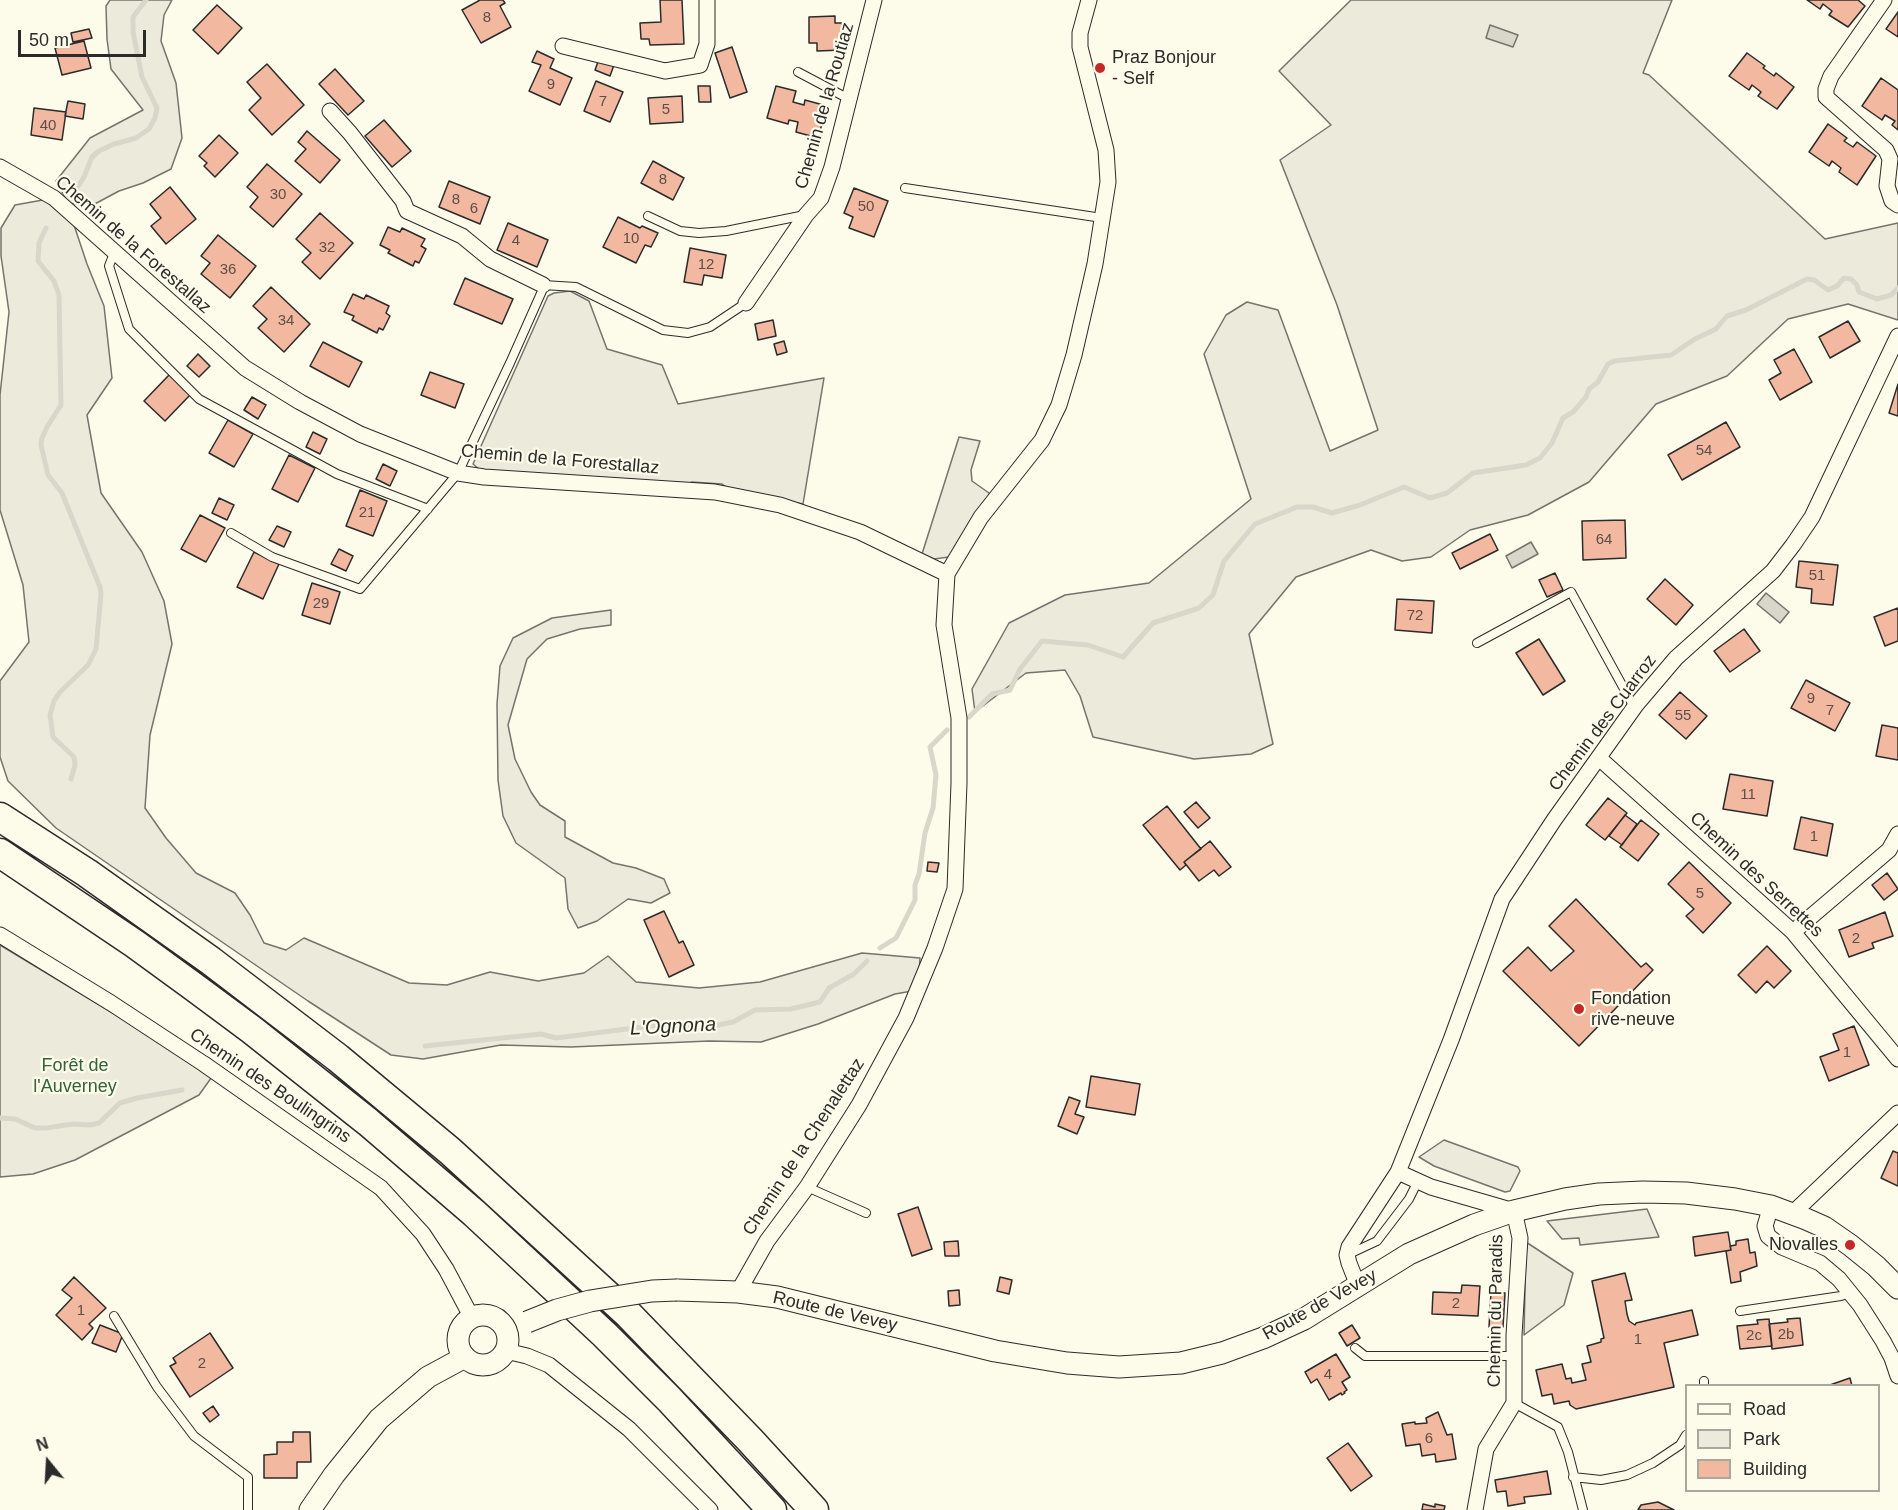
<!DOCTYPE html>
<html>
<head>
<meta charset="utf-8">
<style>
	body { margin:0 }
	#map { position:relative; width:1898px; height:1510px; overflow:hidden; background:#fdfbea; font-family:Helvetica,sans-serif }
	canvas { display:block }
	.legend { position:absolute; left:1685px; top:1384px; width:195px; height:108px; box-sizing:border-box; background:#fdfbea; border:2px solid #a9a89e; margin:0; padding:8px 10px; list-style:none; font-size:18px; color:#2b2b2b }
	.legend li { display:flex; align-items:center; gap:12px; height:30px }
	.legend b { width:30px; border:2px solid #a9a89e }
	.north { position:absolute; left:18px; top:1432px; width:60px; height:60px; -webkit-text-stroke:4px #fdfbea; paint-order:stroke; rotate:342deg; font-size:16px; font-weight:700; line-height:24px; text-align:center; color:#2b2b2b }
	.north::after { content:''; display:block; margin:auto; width:21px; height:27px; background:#2b2b2b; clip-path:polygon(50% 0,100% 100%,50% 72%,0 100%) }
	.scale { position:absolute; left:18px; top:30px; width:128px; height:27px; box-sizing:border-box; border:3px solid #2b2b2b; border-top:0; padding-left:8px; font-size:18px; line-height:21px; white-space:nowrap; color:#2b2b2b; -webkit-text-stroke:4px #fdfbea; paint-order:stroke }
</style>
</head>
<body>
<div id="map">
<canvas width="1898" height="1510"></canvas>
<ul class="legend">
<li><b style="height:8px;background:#fdfbea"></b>Road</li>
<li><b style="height:16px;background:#ecebdb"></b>Park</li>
<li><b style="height:16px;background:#f2b8a0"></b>Building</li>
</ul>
<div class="north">N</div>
<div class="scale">50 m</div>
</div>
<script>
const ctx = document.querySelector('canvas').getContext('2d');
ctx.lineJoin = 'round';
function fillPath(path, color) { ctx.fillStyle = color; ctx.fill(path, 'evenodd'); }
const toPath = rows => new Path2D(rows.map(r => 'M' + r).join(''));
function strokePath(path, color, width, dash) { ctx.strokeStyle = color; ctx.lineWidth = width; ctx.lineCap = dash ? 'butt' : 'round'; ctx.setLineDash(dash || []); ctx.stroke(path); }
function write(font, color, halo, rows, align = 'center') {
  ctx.font = font + ' Helvetica,sans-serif'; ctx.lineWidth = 4.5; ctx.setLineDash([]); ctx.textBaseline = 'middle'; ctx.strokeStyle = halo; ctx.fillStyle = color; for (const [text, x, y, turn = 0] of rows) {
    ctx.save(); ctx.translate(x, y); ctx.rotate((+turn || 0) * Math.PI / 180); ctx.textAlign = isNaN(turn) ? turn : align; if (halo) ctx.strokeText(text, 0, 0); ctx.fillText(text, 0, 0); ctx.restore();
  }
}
const green = toPath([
	[110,0,172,0,164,15,161,41,176,83,182,138,171,169,143,183,119,191,91,206,68,203,56,181,90,138,143,110,111,69,107,39,106,6,110,0],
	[1351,0,1672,0,1643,73,1649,75,1825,239,1898,223,1898,320,1848,304,1788,319,1727,376,1656,404,1589,482,1528,515,1470,530,1431,557,1402,561,1371,550,1296,577,1249,634,1273,744,1251,754,1194,759,1093,737,1080,696,1065,670,1026,673,975,712,972,689,1009,623,1065,595,1149,583,1251,499,1204,354,1226,315,1247,302,1278,310,1330,451,1378,430,1337,305,1280,160,1331,125,1279,71,1351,0],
	[54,198,74,225,87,264,104,306,112,378,87,415,101,493,142,552,164,601,172,644,150,735,145,808,166,838,196,873,235,893,250,915,264,943,286,950,304,938,409,983,447,985,490,972,538,981,584,973,608,956,636,982,699,988,760,982,862,953,920,958,918,990,895,994,818,1024,761,1042,709,1041,571,1047,501,1045,423,1059,391,1055,308,1001,56,828,8,781,0,757,0,681,29,642,23,585,0,510,0,395,9,312,1,256,1,228,15,205,54,198],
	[570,291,589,301,607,349,662,365,678,404,824,378,803,504,729,489,722,484,692,482,684,485,480,470,473,464,548,296,554,293,570,291],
	[959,437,980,441,971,470,972,481,989,493,991,498,949,557,934,559,922,554,959,437],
	[611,610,611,625,580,629,547,639,527,659,508,725,515,759,531,792,540,805,565,821,565,837,613,863,636,868,664,879,670,893,651,903,628,899,597,921,578,928,568,909,565,878,516,843,503,816,498,780,497,704,500,666,513,638,552,618,611,610],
	[0,945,214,1074,199,1095,75,1160,33,1174,0,1177,0,945]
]);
fillPath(green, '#ecebdb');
strokePath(green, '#74746e', 1.5);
const parking = toPath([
	[1444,1140,1518,1167,1520,1171,1510,1191,1505,1192,1434,1166,1419,1157,1444,1140],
	[1647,1209,1659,1237,1580,1245,1579,1238,1562,1239,1547,1221,1647,1209],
	[1526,1242,1573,1273,1564,1305,1524,1335,1526,1242]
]);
fillPath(parking, '#eceadb');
strokePath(parking, '#74746e', 1.5);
const water = toPath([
	[1490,25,1518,35,1513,47,1486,38,1490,25],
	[1531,542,1538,554,1512,568,1506,556,1531,542],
	[1766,593,1789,612,1780,623,1757,604,1766,593]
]);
fillPath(water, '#d8d7c9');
strokePath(water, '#74746e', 1.5);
strokePath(toPath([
	[75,191,84,177,92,157,99,151,114,144,136,138,149,129,155,118,157,108,142,77,133,32,133,17,146,0],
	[46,228,39,243,38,261,54,281,59,295,61,405,47,427,42,438,41,445,48,475,62,493,100,587,101,594,96,649,88,665,60,692,54,701,50,715,53,737,74,757,75,765,71,779],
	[969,717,992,694,1010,690,1020,669,1042,641,1088,645,1123,657,1153,623,1199,608,1213,595,1224,561,1255,524,1297,507,1313,507,1332,513,1360,505,1404,487,1430,498,1447,493,1473,473,1526,465,1540,458,1552,443,1563,418,1573,412,1586,397,1589,389,1598,382,1608,364,1614,361,1671,355,1695,339,1716,329,1727,316,1746,310,1807,279,1814,280,1828,290,1837,286,1844,278,1851,279,1857,285,1859,292,1877,299,1891,295,1898,288],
	[880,948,896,938,915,900,915,885,919,874,925,833,933,808,936,775,930,747,947,730],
	[425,1046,541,1034,556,1038,666,1024,699,1029,733,1022,755,1010,791,1009,820,1002,829,988,854,974,867,961],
	[0,1118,15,1119,35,1128,46,1128,73,1124,90,1125,99,1123,120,1103,137,1098,182,1090]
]), '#d8d7c9', 5);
const building = toPath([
	[480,0,503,0,505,3,500,6,511,27,481,43,462,10,480,0],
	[660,0,682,0,684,44,650,45,649,39,641,39,640,23,661,22,660,0],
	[1807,0,1858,0,1865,6,1848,27,1829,15,1832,11,1823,4,1820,9,1807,0],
	[217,5,242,28,218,54,193,30,217,5],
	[1898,12,1898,37,1886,29,1898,12],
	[835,16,835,23,842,23,843,50,817,51,817,43,809,43,809,17,835,16],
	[89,29,92,38,73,42,71,33,89,29],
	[84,41,91,68,62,75,55,48,84,41],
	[732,47,747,92,730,98,715,53,732,47],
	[537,51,554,59,550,68,572,78,560,105,529,91,541,65,532,62,537,51],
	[1747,53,1765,66,1763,68,1774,76,1776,73,1794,87,1777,109,1758,96,1761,92,1752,85,1749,90,1729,76,1747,53],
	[599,59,614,65,610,76,595,70,599,59],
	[267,64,304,105,272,135,249,110,261,98,247,82,267,64],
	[335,69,364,101,348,115,319,84,335,69],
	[1881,78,1898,90,1898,130,1892,125,1895,121,1885,115,1882,120,1862,106,1881,78],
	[596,81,623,92,610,122,584,111,596,81],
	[698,86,710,86,711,102,699,102,698,86],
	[776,86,796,91,793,102,804,105,805,100,827,106,818,138,796,132,798,122,789,120,788,124,767,118,776,86],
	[682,96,683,122,650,124,648,98,682,96],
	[68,101,85,104,83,119,65,116,68,101],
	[34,108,66,112,62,140,31,135,34,108],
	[384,120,411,151,392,167,365,136,384,120],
	[1828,124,1847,138,1844,141,1853,147,1857,142,1876,156,1857,185,1839,172,1841,168,1832,161,1829,166,1809,152,1828,124],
	[307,131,340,160,320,183,295,161,306,149,298,142,307,131],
	[219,135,238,153,215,177,204,166,207,163,199,156,219,135],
	[653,161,684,178,673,200,641,183,653,161],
	[267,164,302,194,273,227,250,207,258,197,247,187,267,164],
	[449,181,490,197,480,224,439,207,449,181],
	[170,187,196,219,166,244,151,226,161,218,150,204,170,187],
	[854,188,888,201,874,237,849,228,853,217,844,213,854,188],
	[320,213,353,243,320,279,302,262,311,253,296,239,320,213],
	[618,217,640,228,642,226,658,233,651,247,645,245,636,263,603,247,618,217],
	[508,223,548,240,537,267,497,250,508,223],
	[388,227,400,232,402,228,425,239,421,246,426,249,419,263,415,261,413,266,388,253,390,250,380,245,388,227],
	[218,235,256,266,230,298,201,274,210,263,201,256,218,235],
	[690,248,726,255,722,278,704,275,702,285,684,282,690,248],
	[465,278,513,299,502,324,454,304,465,278],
	[271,287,310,324,284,352,258,328,267,319,253,306,271,287],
	[353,294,364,299,366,295,389,306,386,313,390,316,383,330,379,328,377,333,352,320,354,316,344,312,353,294],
	[773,320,776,336,758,340,755,324,773,320],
	[1848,321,1860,341,1830,358,1819,337,1848,321],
	[784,341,787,352,777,355,774,344,784,341],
	[323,342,362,362,349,387,310,366,323,342],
	[1794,349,1812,382,1780,400,1769,380,1781,373,1774,360,1794,349],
	[198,354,210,366,199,377,187,366,198,354],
	[430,372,464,384,455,408,421,395,430,372],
	[170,374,191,394,165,421,144,401,170,374],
	[1898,384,1898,416,1889,413,1898,384],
	[252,397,266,405,258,419,244,410,252,397],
	[228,420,253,434,234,467,209,453,228,420],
	[1726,422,1740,447,1682,480,1668,455,1726,422],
	[313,432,327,439,320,454,306,447,313,432],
	[289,455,315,468,298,502,272,489,289,455],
	[383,464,397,471,390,486,376,479,383,464],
	[360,490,387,501,373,536,346,526,360,490],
	[219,498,234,505,227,520,212,513,219,498],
	[200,515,225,528,206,562,181,549,200,515],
	[1625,520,1626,558,1583,560,1582,521,1625,520],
	[277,526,291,532,284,547,269,540,277,526],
	[1490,534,1498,550,1460,569,1452,553,1490,534],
	[339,549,353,556,346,571,331,564,339,549],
	[254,552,279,564,263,599,237,587,254,552],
	[1799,561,1838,565,1833,605,1811,603,1812,589,1796,587,1799,561],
	[1555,573,1563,590,1547,597,1539,580,1555,573],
	[1665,579,1693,605,1676,625,1647,599,1665,579],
	[312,583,340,592,330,624,302,615,312,583],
	[1397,599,1434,601,1432,633,1395,630,1397,599],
	[1898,608,1898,641,1885,646,1874,617,1898,608],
	[1744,629,1760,651,1730,672,1714,651,1744,629],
	[1539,639,1565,681,1543,695,1516,653,1539,639],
	[1806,680,1850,703,1835,731,1791,708,1806,680],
	[1680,692,1707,716,1686,739,1659,715,1680,692],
	[1882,725,1898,728,1898,760,1876,756,1882,725],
	[1730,774,1773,781,1767,816,1723,809,1730,774],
	[1608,798,1627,813,1605,840,1586,825,1608,798],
	[1196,802,1210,818,1198,828,1184,812,1196,802],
	[1167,806,1201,849,1184,862,1186,865,1180,870,1143,825,1167,806],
	[1625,815,1637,824,1622,845,1609,836,1625,815],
	[1801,817,1833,824,1827,856,1794,849,1801,817],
	[1641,820,1659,834,1638,861,1620,847,1641,820],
	[1210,841,1231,867,1219,876,1214,870,1199,881,1184,862,1210,841],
	[928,862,939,863,937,872,927,871,928,862],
	[1689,862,1731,903,1703,933,1686,916,1694,909,1668,884,1689,862],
	[1887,873,1898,889,1884,900,1872,885,1887,873],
	[1576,899,1641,967,1646,963,1653,970,1579,1046,1503,971,1528,947,1551,971,1574,951,1549,926,1576,899],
	[664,911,679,943,683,941,694,965,669,977,644,920,664,911],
	[1885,912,1893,936,1872,943,1874,948,1849,957,1839,930,1885,912],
	[1767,946,1791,971,1774,988,1767,981,1756,993,1738,975,1767,946],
	[1854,1026,1869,1065,1829,1081,1820,1057,1839,1050,1833,1034,1854,1026],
	[1091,1076,1140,1084,1135,1115,1086,1107,1091,1076],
	[1069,1097,1080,1101,1075,1114,1084,1117,1077,1134,1058,1126,1069,1097],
	[1893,1151,1898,1153,1898,1186,1881,1178,1893,1151],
	[918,1207,932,1249,912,1256,898,1214,918,1207],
	[1728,1232,1731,1250,1695,1256,1693,1237,1728,1232],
	[1748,1239,1750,1253,1755,1252,1757,1266,1740,1272,1741,1281,1731,1283,1726,1251,1731,1250,1730,1246,1736,1245,1736,1241,1748,1239],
	[958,1241,959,1256,945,1256,944,1242,958,1241],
	[1625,1273,1632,1300,1625,1301,1627,1314,1629,1321,1635,1325,1636,1323,1692,1310,1698,1335,1664,1343,1674,1387,1576,1409,1570,1405,1569,1401,1554,1404,1552,1394,1542,1396,1536,1370,1562,1364,1566,1379,1571,1378,1572,1383,1586,1380,1582,1364,1591,1362,1587,1346,1601,1342,1601,1339,1604,1338,1592,1281,1625,1273],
	[74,1277,106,1308,89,1324,93,1328,82,1340,56,1315,72,1298,62,1290,74,1277],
	[1000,1277,1012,1280,1009,1294,997,1291,1000,1277],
	[1462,1285,1480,1286,1478,1316,1432,1314,1433,1292,1461,1293,1462,1285],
	[959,1290,960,1305,949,1306,948,1291,959,1290],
	[1491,1292,1505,1293,1503,1327,1489,1327,1491,1292],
	[1800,1318,1803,1345,1772,1349,1769,1324,1788,1322,1787,1319,1800,1318],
	[1769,1319,1772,1346,1740,1349,1737,1326,1758,1324,1757,1320,1769,1319],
	[100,1325,123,1334,116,1352,92,1343,100,1325],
	[1352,1325,1360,1338,1347,1346,1339,1333,1352,1325],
	[210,1333,233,1368,190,1397,170,1366,176,1363,173,1358,210,1333],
	[1336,1354,1350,1377,1342,1382,1347,1390,1344,1392,1345,1393,1342,1395,1341,1393,1329,1400,1317,1379,1311,1383,1305,1372,1336,1354],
	[1850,1378,1852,1386,1827,1386,1850,1378],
	[213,1406,219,1415,210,1422,203,1413,213,1406],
	[1438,1412,1447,1435,1452,1434,1456,1459,1436,1462,1435,1454,1422,1456,1420,1444,1406,1446,1402,1424,1415,1422,1415,1424,1427,1423,1426,1418,1438,1412],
	[293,1432,310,1432,311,1462,297,1462,297,1478,264,1478,264,1455,277,1454,277,1442,293,1442,293,1432],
	[1348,1443,1372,1476,1351,1491,1327,1458,1348,1443],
	[1547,1471,1551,1494,1524,1497,1525,1503,1508,1506,1506,1491,1497,1492,1495,1480,1547,1471],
	[1658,1502,1674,1510,1638,1510,1641,1505,1658,1502],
	[1423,1504,1435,1507,1435,1504,1445,1506,1444,1510,1422,1510,1423,1504]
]);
fillPath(building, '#f2b8a0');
strokePath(building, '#2b2b2b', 1.5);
const lane = toPath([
	[798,72,849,99],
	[905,188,1102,218],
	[648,216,680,231,699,233,726,231,805,215],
	[114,253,109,266,129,329,199,399,337,474,428,509],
	[231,533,272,557,360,589,458,473,510,363,542,291,543,285,576,287,663,330,688,333,710,327,746,303],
	[1477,643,1571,592,1634,707],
	[807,1187,866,1213],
	[1347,1255,1377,1241,1409,1199,1418,1181],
	[1740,1311,1841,1296,1850,1293],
	[114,1316,157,1387,194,1436,248,1477,248,1510],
	[1355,1348,1365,1356,1514,1356],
	[1704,1381,1704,1386],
	[1514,1403,1558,1427,1568,1452,1583,1510],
	[1573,1477,1601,1480,1627,1475,1653,1463,1680,1445,1686,1435]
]);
const street = toPath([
	[1884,0,1831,76,1826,89,1826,97,1886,150,1890,159,1887,186,1892,201,1898,205],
	[563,46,665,71,700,65,707,44,707,0],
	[330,111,350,133,403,201,407,211,462,236,490,259,543,285],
	[0,167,54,198,245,368,300,402,360,434,458,473,484,477,715,492,780,505,860,532,947,574],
	[746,303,806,215,821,198,832,167,874,0],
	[1599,758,1793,932,1898,1059],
	[1793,932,1889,850,1898,834],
	[0,935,111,1003,204,1064,381,1188,423,1234,446,1269,472,1318],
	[1398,1172,1431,1187,1514,1211,1520,1238,1514,1335,1514,1403,1486,1449,1475,1510],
	[1771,1206,1765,1226,1768,1236,1782,1247,1820,1263,1839,1279,1860,1305,1883,1341,1892,1358,1898,1376],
	[1792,1214,1898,1113],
	[1358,1286,1349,1263,1347,1255,1349,1247,1398,1172,1451,1040,1502,899,1554,820,1636,705,1676,658,1773,571,1793,545,1812,517,1898,336],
	[738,1292,767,1241,807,1187,859,1105,906,1018,935,948,955,889,959,783,959,718,944,625,947,574,981,517,1042,440,1059,405,1074,355,1095,264,1108,182,1106,150,1080,47,1080,33,1089,0],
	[506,1351,527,1356,549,1365,629,1429,710,1510]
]);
const secondary = toPath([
	[677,1290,738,1292,777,1297,995,1351,1067,1363,1119,1367,1181,1363,1222,1353,1263,1338,1304,1319,1409,1254,1474,1225,1514,1211,1565,1199,1599,1194,1643,1192,1686,1193,1735,1199,1771,1206,1806,1219,1824,1227,1850,1245,1876,1266,1898,1288],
	'458 1340a25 25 0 1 1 50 0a25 25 0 1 1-50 0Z',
	[310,1510,334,1475,379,1419,428,1377,465,1357]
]);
const highway = toPath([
	[0,817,87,873,211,961,338,1058,450,1151,628,1314,750,1440,814,1510],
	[0,853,135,944,194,987,252,1030,368,1122,474,1213,605,1335,669,1399,772,1510]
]);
strokePath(lane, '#2b2b2b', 10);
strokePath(street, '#2b2b2b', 17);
strokePath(secondary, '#2b2b2b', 23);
strokePath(highway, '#2b2b2b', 31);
strokePath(lane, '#fdfbea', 8);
strokePath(street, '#fdfbea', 15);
strokePath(secondary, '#fdfbea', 21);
strokePath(highway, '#fdfbea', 28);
const secondaryBridge = toPath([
	[527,1322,557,1310,590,1301,652,1291,677,1290]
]);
strokePath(secondaryBridge, '#2b2b2b', 23, []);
strokePath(secondaryBridge, '#fdfbea', 21);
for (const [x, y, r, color] of [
	[1100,68,6,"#c62828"],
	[1579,1009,6,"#c62828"],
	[1850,1245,6,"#c62828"]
]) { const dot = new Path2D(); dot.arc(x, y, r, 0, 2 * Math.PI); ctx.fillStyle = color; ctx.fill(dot); strokePath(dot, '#fdfbea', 2); }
write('15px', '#5d4e48', null, [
	["8",487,18],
	["9",551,85],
	["7",603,102],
	["5",666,110],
	["40",48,126],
	["8",663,180],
	["30",278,195],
	["8",456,200],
	["50",866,207],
	["6",474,209],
	["10",631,239],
	["4",516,241],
	["32",327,248],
	["12",706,265],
	["36",228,270],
	["34",286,321],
	["54",1704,451],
	["21",367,513],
	["64",1604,540],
	["51",1817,576],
	["29",321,604],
	["72",1415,616],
	["9",1811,699],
	["7",1830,711],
	["55",1683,716],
	["11",1748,795],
	["1",1814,837],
	["5",1700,894],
	["2",1856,939],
	["1",1847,1053],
	["2",1456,1304],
	["1",81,1311],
	["2b",1786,1335],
	["2c",1754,1336],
	["1",1638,1340],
	["2",202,1364],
	["4",1328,1375],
	["6",1429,1439]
]);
write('18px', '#2b2b2b', '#fdfbea', [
	["Praz Bonjour",1112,58],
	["- Self",1112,79],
	["Fondation",1591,999],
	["rive-neuve",1591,1020],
	["Novalles",1838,1245,"right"]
], 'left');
write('18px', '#2b2b2b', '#fdfbea', [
	["Chemin de la Routiaz",825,106,-74],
	["Chemin de la Forestallaz",133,245,41],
	["Chemin de la Forestallaz",560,460,5],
	["Chemin des Cuarroz",1603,723,-53],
	["Chemin des Serrettes",1756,875,43],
	["Chemin des Boulingrins",270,1086,34],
	["Chemin de la Chenalettaz",804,1147,-57],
	["Route de Vevey",1320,1305,-29],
	["Chemin du Paradis",1496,1311,-89],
	["Route de Vevey",835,1312,13]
]);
write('18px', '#34623c', '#fdfbea', [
	["Forêt de",75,1066],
	["l'Auverney",75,1087]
]);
write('italic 20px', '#2b2b2b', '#fdfbea', [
	["L'Ognona",673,1027,-3]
]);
</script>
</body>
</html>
